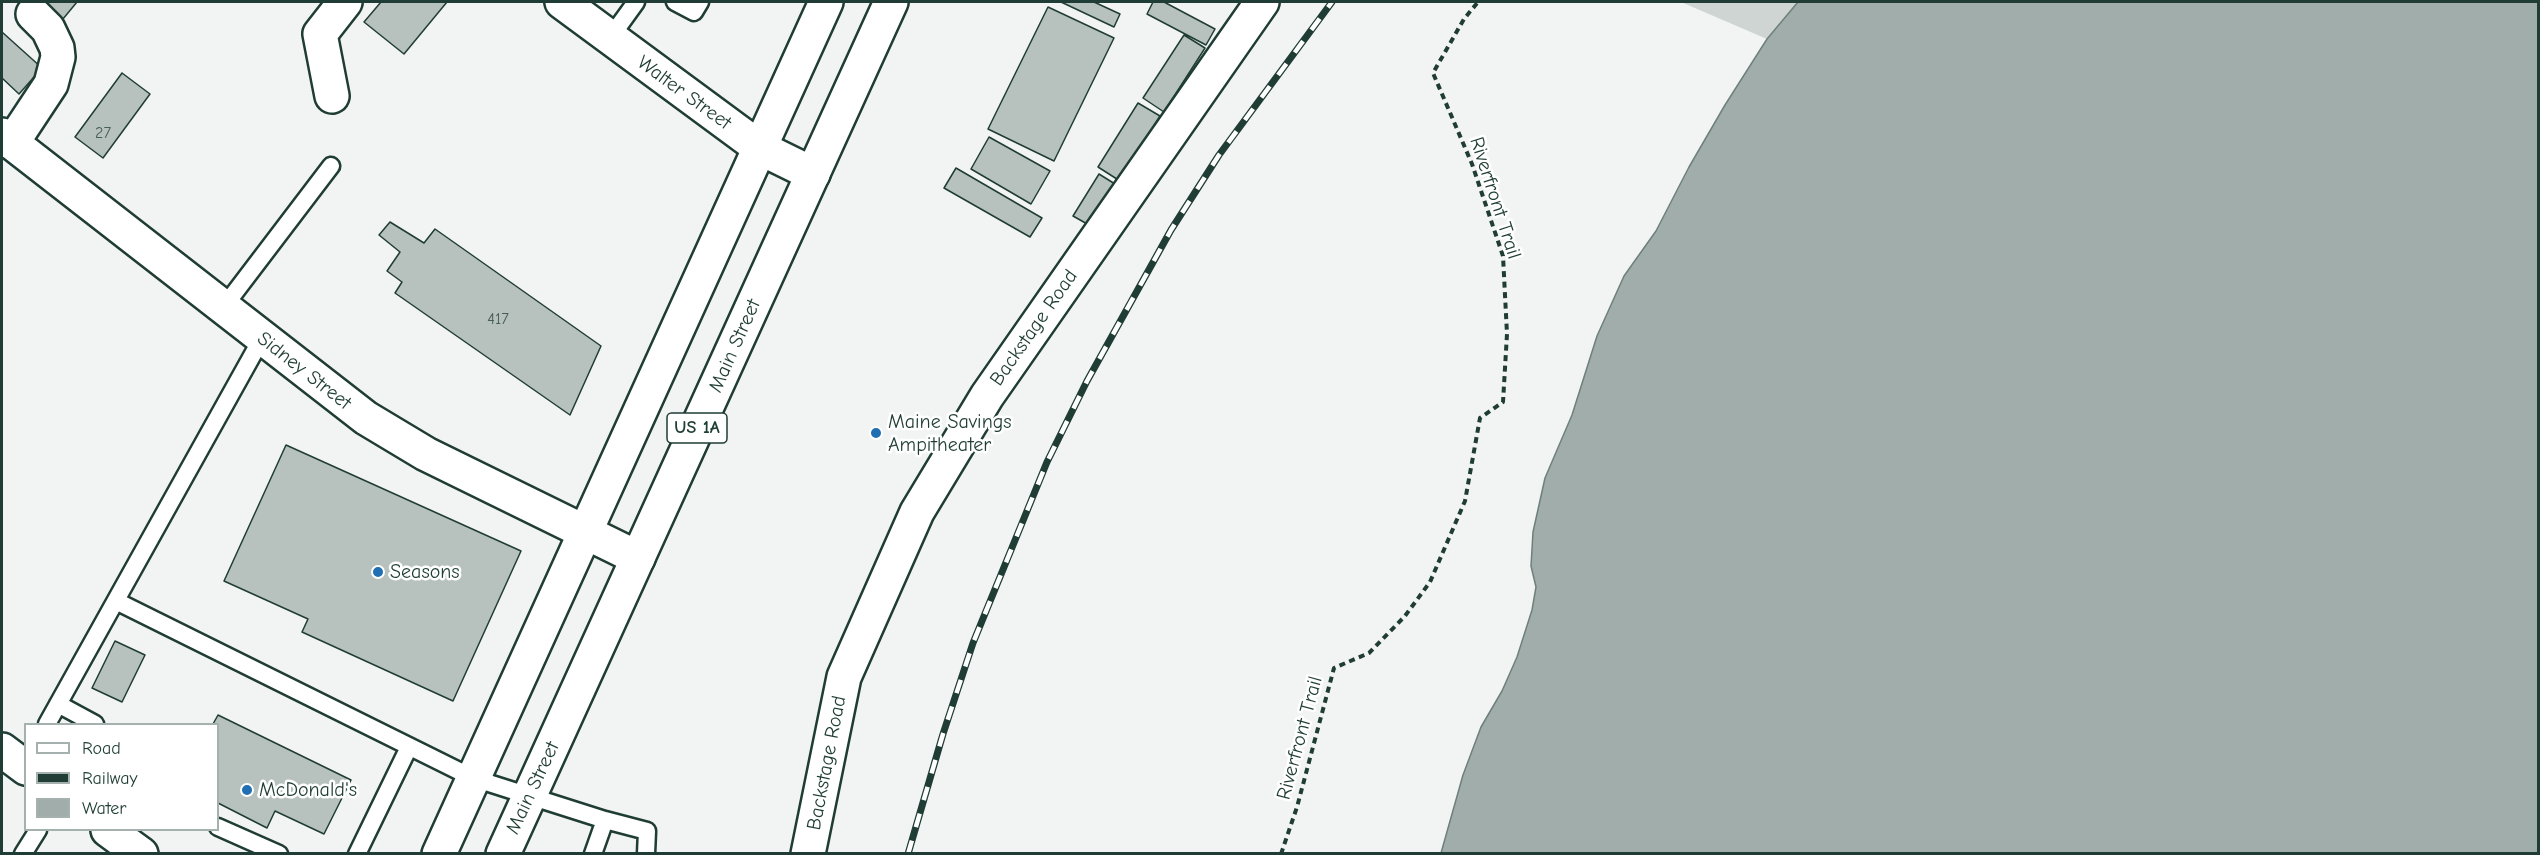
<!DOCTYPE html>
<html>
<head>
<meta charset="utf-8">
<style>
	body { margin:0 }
	#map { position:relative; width:2540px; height:855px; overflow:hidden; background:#f2f3f3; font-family:"Comic Neue",sans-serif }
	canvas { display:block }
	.frame { position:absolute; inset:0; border:3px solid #1f3d34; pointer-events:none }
	.legend { position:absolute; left:24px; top:723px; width:195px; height:108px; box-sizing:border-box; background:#fff; border:2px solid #a5b1ae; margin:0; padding:8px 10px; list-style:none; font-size:18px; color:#1f3d34 }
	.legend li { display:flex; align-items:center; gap:12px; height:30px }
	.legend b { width:30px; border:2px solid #a5b1ae }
</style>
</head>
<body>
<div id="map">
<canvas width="2540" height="855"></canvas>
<div class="frame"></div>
<ul class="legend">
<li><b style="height:8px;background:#fff"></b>Road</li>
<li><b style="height:8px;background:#1f3d34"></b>Railway</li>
<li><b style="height:16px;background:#a1adaa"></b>Water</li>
</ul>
</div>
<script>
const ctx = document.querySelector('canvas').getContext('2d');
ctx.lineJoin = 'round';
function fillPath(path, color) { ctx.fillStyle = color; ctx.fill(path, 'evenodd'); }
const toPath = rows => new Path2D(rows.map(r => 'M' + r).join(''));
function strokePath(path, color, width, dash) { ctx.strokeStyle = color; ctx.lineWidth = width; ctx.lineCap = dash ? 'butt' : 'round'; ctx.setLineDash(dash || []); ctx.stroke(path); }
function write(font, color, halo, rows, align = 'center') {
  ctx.font = font + ' "Comic Neue",sans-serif'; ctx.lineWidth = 5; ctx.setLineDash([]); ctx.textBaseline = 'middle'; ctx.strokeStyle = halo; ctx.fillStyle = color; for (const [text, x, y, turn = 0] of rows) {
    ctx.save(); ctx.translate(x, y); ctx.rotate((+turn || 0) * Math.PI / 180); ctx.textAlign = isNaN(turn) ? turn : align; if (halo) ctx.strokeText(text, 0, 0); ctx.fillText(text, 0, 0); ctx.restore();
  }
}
fillPath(toPath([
	[1681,2,1798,2,1767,39]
]), '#ced5d3');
const water = toPath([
	[1798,2,2538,2,2538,853,1441,853,1463,775,1481,727,1502,691,1517,657,1532,610,1536,587,1531,566,1533,532,1545,478,1572,415,1597,336,1624,276,1656,231,1689,167,1725,105,1767,39,1798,2]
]);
fillPath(water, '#a1adaa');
strokePath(water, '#6d807b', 1.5);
const building = toPath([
	[29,2,77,2,58,25,29,2],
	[381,2,447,2,404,54,364,22,381,2],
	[1061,2,1094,2,1120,14,1114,27,1061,2],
	[1153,2,1164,2,1215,29,1206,45,1147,14,1153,2],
	[1048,7,1114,38,1054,161,988,129,1048,7],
	[2,32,42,68,19,94,2,78,2,32],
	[1184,35,1205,48,1164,112,1143,98,1184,35],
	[122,73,150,94,103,158,75,137,122,73],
	[1138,103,1160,116,1120,181,1098,167,1138,103],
	[989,137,1050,171,1031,204,971,169,989,137],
	[956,168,1042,218,1030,237,944,188,956,168],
	[1099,174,1115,184,1089,225,1073,216,1099,174],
	[390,222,424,243,435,229,601,346,570,415,395,293,402,282,387,271,400,252,379,235,390,222],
	[286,445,521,551,453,701,302,632,308,619,224,581,286,445],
	[115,641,145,655,122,702,92,688,115,641],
	[218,715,351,780,324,834,275,811,267,828,218,803,218,724,213,724,218,715]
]);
fillPath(building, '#b7c1bd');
strokePath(building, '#1f3d34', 1.5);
const service = toPath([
	[675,2,694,12,700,2],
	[610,38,636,2],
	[223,308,331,166],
	[116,601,473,778,605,820,593,854],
	[58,704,95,724],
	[47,724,262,338],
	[605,820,647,831,646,854],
	[218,827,279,854],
	[23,854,38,830],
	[357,854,409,747]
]);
const minor = toPath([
	[562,2,760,148,813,174],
	[332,96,320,34,345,2],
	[2,135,366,418,426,454,638,558],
	[12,143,51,84,58,57,57,48,48,29,33,14],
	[2,750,26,768],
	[108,830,141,854],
	[808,854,844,677,917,512,987,396,1262,2]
]);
const primary = toPath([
	[439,854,826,2],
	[503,854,891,2]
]);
strokePath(service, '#1f3d34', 21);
strokePath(minor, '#1f3d34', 38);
strokePath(primary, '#1f3d34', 38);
strokePath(toPath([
	[1281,854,1297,807,1334,668,1369,653,1405,616,1430,582,1465,501,1480,418,1503,402,1507,334,1503,256,1472,164,1433,73,1464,19,1478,2]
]), '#1f3d34', 4, [6, 4.5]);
strokePath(service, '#fff', 16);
strokePath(minor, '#fff', 33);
strokePath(primary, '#fff', 33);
const rail = toPath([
	[908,854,943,734,973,643,1047,462,1087,381,1171,230,1219,155,1332,2]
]);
strokePath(rail, '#1f3d34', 7);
strokePath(rail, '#fff', 4.5, [14]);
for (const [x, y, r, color] of [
	[876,433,6,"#1f6fb2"],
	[378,572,6,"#1f6fb2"],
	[247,790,6,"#1f6fb2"]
]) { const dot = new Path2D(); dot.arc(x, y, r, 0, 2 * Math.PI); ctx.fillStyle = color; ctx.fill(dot); strokePath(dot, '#fff', 2); }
write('16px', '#455e56', null, [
	["27",103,133],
	["417",498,319]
]);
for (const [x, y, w] of [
	[697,428,60]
]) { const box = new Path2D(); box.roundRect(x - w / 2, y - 15, w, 30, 4.5); ctx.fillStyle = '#fff'; ctx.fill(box); strokePath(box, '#1f3d34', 1.5); }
write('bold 18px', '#1f3d34', null, [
	["US 1A",697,428]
]);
write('20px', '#1f3d34', '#fff', [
	["Walter Street",684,93,36],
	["Riverfront Trail",1495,198,72],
	["Backstage Road",1034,328,-55],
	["Main Street",735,346,-66],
	["Sidney Street",304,371,38],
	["Riverfront Trail",1300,738,-75],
	["Backstage Road",827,763,-79],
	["Main Street",533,788,-65]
]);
write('20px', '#1f3d34', '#fff', [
	["Maine Savings",888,422],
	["Ampitheater",888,445],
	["Seasons",390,572],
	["McDonald's",259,790]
], 'left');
</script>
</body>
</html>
